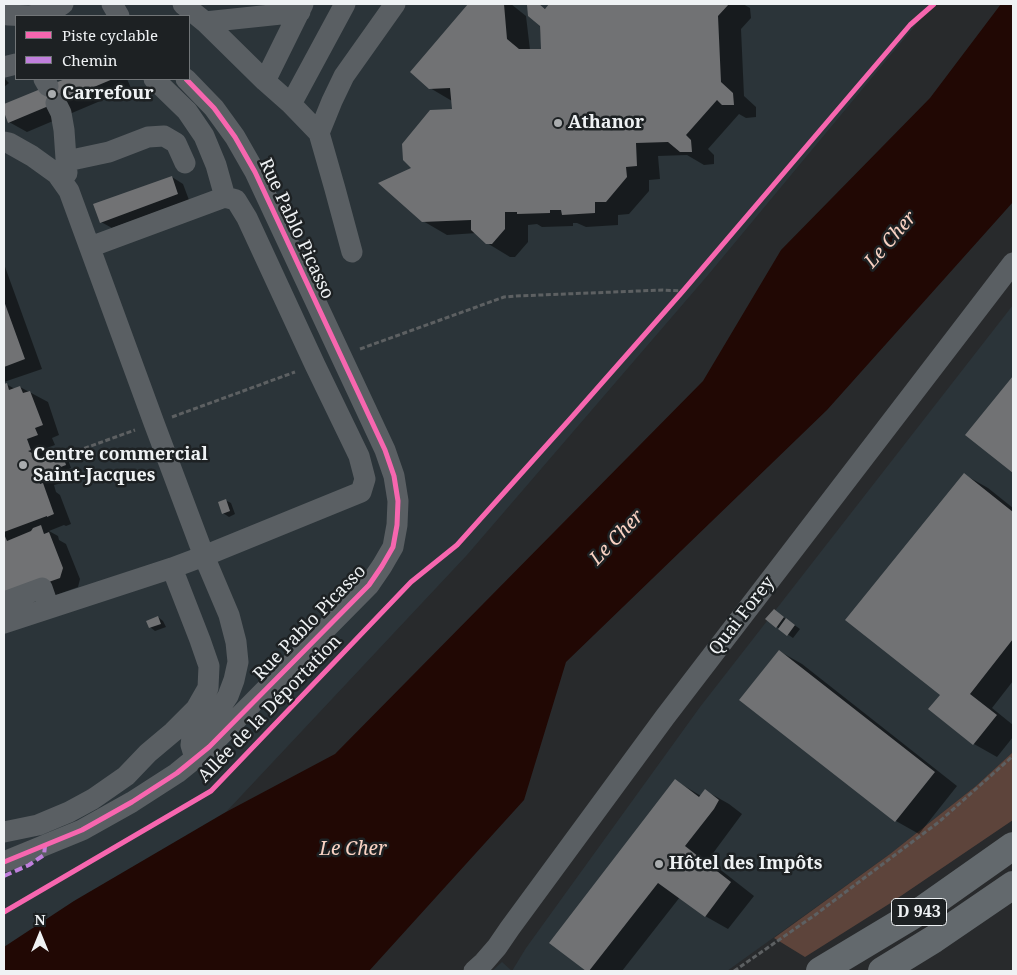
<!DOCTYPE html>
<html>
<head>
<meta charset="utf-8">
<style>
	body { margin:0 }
	#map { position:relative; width:1017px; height:975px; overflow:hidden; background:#282a2c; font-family:"Noto Serif",serif }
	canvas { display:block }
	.frame { position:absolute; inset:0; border:5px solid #eff2f4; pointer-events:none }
	.legend { position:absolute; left:15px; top:15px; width:175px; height:65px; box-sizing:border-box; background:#1d2123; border:1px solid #717577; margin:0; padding:6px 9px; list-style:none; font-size:15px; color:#eff2f4 }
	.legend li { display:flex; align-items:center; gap:10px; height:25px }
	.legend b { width:25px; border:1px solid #717577 }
	.north { position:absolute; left:15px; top:910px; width:50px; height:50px; -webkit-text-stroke:4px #1d2123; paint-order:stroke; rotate:0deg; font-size:14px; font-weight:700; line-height:20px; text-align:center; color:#eff2f4 }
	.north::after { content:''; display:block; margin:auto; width:18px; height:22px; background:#eff2f4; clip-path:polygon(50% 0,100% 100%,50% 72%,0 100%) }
</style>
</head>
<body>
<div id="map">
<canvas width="1017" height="975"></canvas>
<div class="frame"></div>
<ul class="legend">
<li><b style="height:6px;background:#f766af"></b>Piste cyclable</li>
<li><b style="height:6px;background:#c07fdc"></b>Chemin</li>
</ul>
<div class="north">N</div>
</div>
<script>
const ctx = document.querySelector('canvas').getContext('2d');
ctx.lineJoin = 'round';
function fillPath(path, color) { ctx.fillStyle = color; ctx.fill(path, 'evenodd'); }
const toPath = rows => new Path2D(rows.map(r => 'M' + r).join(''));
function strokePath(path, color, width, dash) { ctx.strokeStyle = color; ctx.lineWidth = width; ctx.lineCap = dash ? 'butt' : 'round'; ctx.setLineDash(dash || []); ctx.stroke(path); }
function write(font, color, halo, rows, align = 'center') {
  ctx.font = font + ' "Noto Serif",serif'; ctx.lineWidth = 5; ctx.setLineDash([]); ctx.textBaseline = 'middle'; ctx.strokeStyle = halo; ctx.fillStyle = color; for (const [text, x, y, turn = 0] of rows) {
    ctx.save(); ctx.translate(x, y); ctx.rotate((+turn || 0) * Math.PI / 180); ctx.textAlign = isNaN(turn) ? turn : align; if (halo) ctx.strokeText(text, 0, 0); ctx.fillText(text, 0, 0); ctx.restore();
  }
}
fillPath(toPath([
	[4,4,933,4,708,275,467,555,226,812,74,901,4,947],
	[16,16,189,16,189,79,16,79],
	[1013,305,1013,752,976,786,890,854,727,971,492,971,502,962,512,971,526,948,700,707]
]), '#2b3439');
fillPath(toPath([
	[1013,752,1013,820,889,904,805,957,774,938,890,854,976,786]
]), '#5d443b');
fillPath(toPath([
	[1001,4,1013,4,1013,202,827,410,566,662,524,800,369,971,4,971,4,947,74,901,226,812,335,754,703,381,781,250,930,98]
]), '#210804');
fillPath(toPath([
	[470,4,511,4,526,16,530,50,542,50,538,5,546,9,551,4,743,4,750,8,751,18,741,29,744,96,756,107,756,117,746,118,739,114,708,149,714,155,714,164,704,165,687,155,658,156,660,179,649,180,649,191,629,214,618,215,618,225,586,227,577,223,573,223,573,226,542,227,537,224,528,225,528,242,515,257,510,257,487,243,477,233,447,235,423,221,412,169,453,110,452,101,430,88,411,72],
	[4,78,9,83,4,87],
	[68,79,127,79,131,88,27,132,9,122,4,109,4,106],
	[172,177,183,184,189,200,112,228,101,222],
	[4,264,42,369,4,382],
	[1013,378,1013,471,967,434],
	[6,384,15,389,20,387,48,402,59,435,52,438,55,445,44,449,46,456,61,451,66,454,71,468,59,473,62,483,54,485,56,492,60,495,71,524,66,526,64,525,49,531,58,536,59,540,66,544,80,579,78,587,4,614,4,385],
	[965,475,988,488,1013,508,1013,681,992,708,1013,725,1013,737,997,757,974,744,942,694],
	[225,500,231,503,235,514,229,517,223,513],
	[779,614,800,629,793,638,777,627],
	[158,617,163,621,166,627,155,631,150,627],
	[779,651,802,664,957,786,919,834,896,821,741,699],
	[676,781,701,796,706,791,729,804,742,814,708,860,754,896,728,929,705,916,680,897,622,971,588,971,551,943]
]), '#0007');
fillPath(toPath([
	[468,4,504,4,507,39,519,49,541,49,540,26,528,16,527,5,539,4,545,9,549,4,729,4,718,16,721,82,733,93,734,105,722,105,717,100,686,135,691,140,692,152,680,152,668,142,636,143,637,166,626,167,627,177,606,202,595,202,595,213,562,215,561,210,550,210,550,213,517,214,517,212,505,212,505,229,492,244,486,244,471,230,471,220,422,222,378,183,411,168,403,160,402,144,430,110,452,109,450,88,429,89,410,72],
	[65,79,113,79,8,123,4,112,4,104],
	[172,176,178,194,100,223,93,204],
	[4,301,25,359,4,367],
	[1013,376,1013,473,965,435],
	[7,383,9,390,20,386,23,393,30,391,43,425,35,428,38,435,27,439,31,450,28,451,40,457,61,449,66,465,37,476,40,484,43,483,54,514,47,517,47,516,4,532,4,384],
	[964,473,1013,512,1013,639,970,694,997,715,973,745,928,709,940,695,845,620],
	[226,499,230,511,222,514,218,502],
	[41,525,44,534,49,532,63,568,60,578,4,598,4,534,7,541,31,531,33,528],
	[774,609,784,617,776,628,765,619],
	[158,616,161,624,149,628,146,621],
	[786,618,795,625,787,636,778,629],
	[779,650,935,772,895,822,739,700],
	[675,779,699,797,705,789,719,800,714,809,685,846,731,882,705,917,658,883,589,971,586,971,549,943]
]), '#717274');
strokePath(toPath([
	[360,349,504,297,516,296,663,290,683,291],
	[172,417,295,372],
	[63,456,135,430],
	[734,971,815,915,940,821,1013,756]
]), '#5d6062', 3, [5, 2.5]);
strokePath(toPath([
	[112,4,119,16],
	[183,4,205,22,265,81,291,104,345,4],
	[4,13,8,15,30,16,52,11,63,4],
	[205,22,300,12],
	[4,67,16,64],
	[44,79,48,86],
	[154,79,187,111,204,136,216,165,225,197],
	[265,81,303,4],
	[56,103,61,113,64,130,67,173],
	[291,104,319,133,332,101,344,76,395,4],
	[319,133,335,189,352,252],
	[4,142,9,143,32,156,57,174,69,191,154,423,204,556,229,615,236,642,238,662,234,680,228,696,218,711,192,737,191,745,195,758],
	[67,161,109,152,148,137,164,136,176,143,185,163],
	[4,602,42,588,49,608],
	[4,623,172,568,204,556,361,492,365,479,359,456,315,365,247,218,236,200,225,197,90,247],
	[4,832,38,825,69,812,93,799,126,776,148,753,173,732,196,709,208,688,209,666,200,640,172,568],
	[4,862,82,830,132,802,177,773,209,747,369,585,382,566,393,547,397,525,398,501,394,476,385,450,255,172,235,137,214,108,186,79],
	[474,971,484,962,497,947,510,928,665,717,1013,263]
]), '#5a5f63', 21);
strokePath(toPath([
	[820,971,925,908,1013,846],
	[882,971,934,939,1013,885]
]), '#63696d', 28);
strokePath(toPath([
	[4,876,29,865,44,855,45,846]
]), '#c07fdc', 4, [8, 4]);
strokePath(toPath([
	[4,862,82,830,132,802,177,773,209,747,369,585,382,566,393,547,397,525,398,501,394,476,385,450,255,172,235,137,214,108,186,79],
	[4,912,211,791,411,582,457,545,571,418,683,291,910,25,934,4]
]), '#f766af', 5);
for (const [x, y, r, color] of [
	[52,94,5,"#a9acae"],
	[558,123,5,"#a9acae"],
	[23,465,5,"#a9acae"],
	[659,864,5,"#a9acae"]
]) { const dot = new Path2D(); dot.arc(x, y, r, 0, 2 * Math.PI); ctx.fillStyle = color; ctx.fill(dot); strokePath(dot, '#1d2123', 2); }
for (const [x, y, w] of [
	[919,912,55]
]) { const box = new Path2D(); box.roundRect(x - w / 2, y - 13.5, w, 27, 4); ctx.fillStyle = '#1d2123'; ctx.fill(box); strokePath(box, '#eff2f4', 1); }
write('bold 16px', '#eff2f4', null, [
	["D 943",919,912]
]);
write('bold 18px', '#eff2f4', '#1d2123', [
	["Carrefour",62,94],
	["Athanor",568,123],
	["Centre commercial",33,455],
	["Saint-Jacques",33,476],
	["Hôtel des Impôts",669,864]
], 'left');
write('18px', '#eff2f4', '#1d2123', [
	["Rue Pablo Picasso",296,229,65],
	["Quai Forey",742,616,-52],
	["Rue Pablo Picasso",310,623,-46],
	["Allée de la Déportation",270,709,-46]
]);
write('italic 19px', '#f9d2c3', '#1d2123', [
	["Le Cher",891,240,-49],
	["Le Cher",617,538,-46],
	["Le Cher",353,850]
]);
</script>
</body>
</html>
